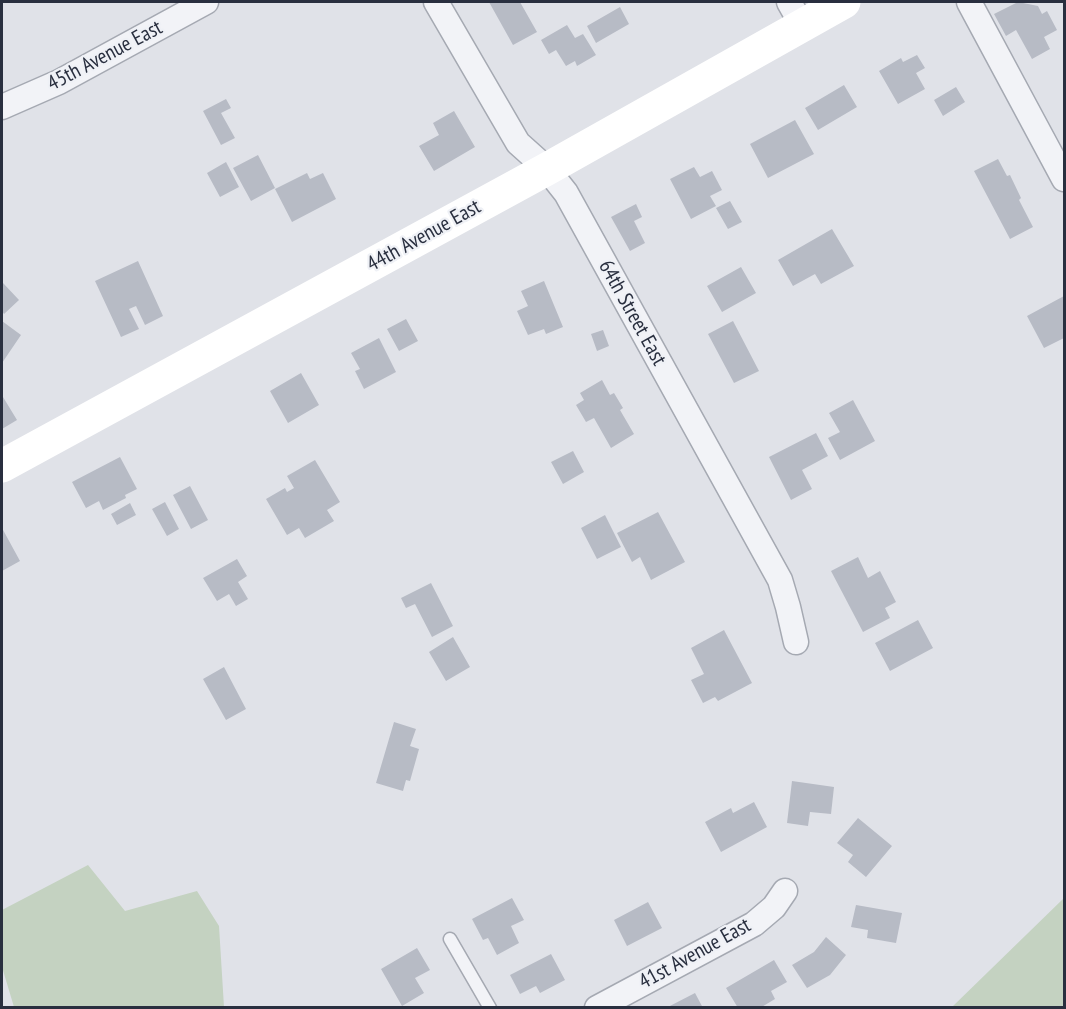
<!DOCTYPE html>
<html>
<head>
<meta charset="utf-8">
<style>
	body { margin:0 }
	#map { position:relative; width:1066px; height:1009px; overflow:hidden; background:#e0e2e8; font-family:"PT Sans Narrow",sans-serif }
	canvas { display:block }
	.frame { position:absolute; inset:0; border:3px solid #292f3f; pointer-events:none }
</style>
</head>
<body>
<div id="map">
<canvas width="1066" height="1009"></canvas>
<div class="frame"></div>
</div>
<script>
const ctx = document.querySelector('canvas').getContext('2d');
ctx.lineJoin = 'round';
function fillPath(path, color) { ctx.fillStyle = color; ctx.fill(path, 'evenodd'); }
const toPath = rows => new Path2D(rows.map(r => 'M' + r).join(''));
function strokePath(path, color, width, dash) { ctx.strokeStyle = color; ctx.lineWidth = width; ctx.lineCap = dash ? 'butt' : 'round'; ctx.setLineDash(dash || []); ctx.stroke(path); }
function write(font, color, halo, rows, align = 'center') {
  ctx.font = font + ' "PT Sans Narrow",sans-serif'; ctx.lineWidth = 4.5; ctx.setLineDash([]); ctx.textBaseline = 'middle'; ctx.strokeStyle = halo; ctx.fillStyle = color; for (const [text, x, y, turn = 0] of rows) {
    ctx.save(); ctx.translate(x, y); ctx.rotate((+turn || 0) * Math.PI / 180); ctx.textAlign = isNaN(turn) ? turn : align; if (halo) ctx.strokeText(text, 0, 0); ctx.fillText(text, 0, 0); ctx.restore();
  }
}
fillPath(toPath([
	[88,865,125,911,197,891,219,926,224,1007,14,1007,2,967,2,910],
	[1064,898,1064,1007,952,1007]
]), '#c4d2c1');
fillPath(toPath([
	[489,2,520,2,537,32,513,45],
	[1018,2,1038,6,1042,14,1047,11,1057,30,1044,37,1050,49,1032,59,1016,30,1006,36,994,14],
	[620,7,629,24,596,43,587,26],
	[567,25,575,38,583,34,596,55,577,66,575,61,566,66,556,50,549,54,541,40],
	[917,55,925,68,916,73,925,89,898,104,879,71,901,58,903,62],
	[844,85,857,107,818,130,805,108],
	[956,87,965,102,943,116,934,100],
	[226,99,231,108,221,113,235,138,221,145,203,111],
	[454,111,475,147,434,171,419,146,439,135,433,123],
	[795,120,814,154,768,178,750,144],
	[258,155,275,188,251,201,233,168],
	[998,159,1007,176,1010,175,1021,198,1019,200,1033,227,1010,239,974,171],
	[226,162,239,187,220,197,207,173],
	[694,167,700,177,712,171,722,190,710,196,716,206,691,219,670,179],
	[307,173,310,179,323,173,336,199,292,222,275,189],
	[730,201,742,222,728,229,716,208],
	[636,204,642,217,634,221,645,243,630,251,611,217],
	[832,229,854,266,821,284,815,274,793,286,778,260],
	[138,261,163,316,145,325,136,306,129,309,139,329,121,337,95,281],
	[741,267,756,293,722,312,707,286],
	[544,281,563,327,546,334,544,329,528,335,517,311,528,306,521,291],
	[3,283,19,300,4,314,2,311],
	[1064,296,1064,338,1044,348,1027,316],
	[406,319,418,341,399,351,387,329],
	[2,321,21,335,2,363],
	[733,321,759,371,734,383,708,334],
	[603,330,609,346,597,351,591,334],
	[379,338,396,372,364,389,355,371,360,369,351,353],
	[301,373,319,405,288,423,270,391],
	[602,380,610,395,614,393,623,408,620,410,634,434,611,448,594,418,586,422,576,405,584,400,580,393],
	[3,397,17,420,2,429,2,399],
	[853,400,875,441,840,460,828,438,840,432,829,413],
	[816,433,828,456,802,470,812,489,791,500,769,457],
	[573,451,584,472,563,484,551,462],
	[120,457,137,489,125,495,126,498,103,510,99,501,86,508,72,482],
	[315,460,340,502,327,510,334,521,305,538,299,528,287,535,266,499,285,488,287,492,294,488,287,476],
	[190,486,208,520,191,529,173,495],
	[165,502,179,529,167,536,152,509],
	[130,503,136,515,117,525,111,514],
	[658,512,685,562,651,580,640,557,632,562,617,533],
	[605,515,621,547,597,559,581,528],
	[2,528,20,561,2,571],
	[858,557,868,578,880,571,896,602,885,608,890,618,863,632,831,571],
	[237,559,247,576,238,582,248,599,236,606,229,594,217,601,203,578],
	[431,583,453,626,432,637,415,604,406,608,401,598],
	[918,620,933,648,890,671,875,643],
	[724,630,752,683,718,701,715,697,703,703,691,680,704,674,691,648],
	[453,637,470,667,446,681,429,652],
	[224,667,246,709,226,720,203,679],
	[394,722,416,729,410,746,419,749,410,781,406,780,403,791,376,783],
	[792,781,834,787,831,814,810,812,808,826,787,823],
	[754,802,767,827,721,852,705,822,731,808,733,813],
	[858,818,892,846,866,877,848,862,853,855,837,843],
	[512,898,524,920,511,926,519,943,497,955,488,938,483,940,472,919],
	[648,902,662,928,627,946,614,920],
	[856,905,902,913,896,943,867,938,868,930,851,927],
	[826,937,846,955,830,975,807,988,792,965,814,952],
	[417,948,430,970,415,978,424,993,402,1006,381,969],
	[551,954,565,980,540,993,536,986,520,994,510,975],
	[774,960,787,982,771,991,775,999,760,1008,738,1008,726,988],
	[695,993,703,1008,666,1008]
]), '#b7bbc5');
const lane = toPath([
	[450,939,490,1008]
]);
const street = toPath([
	[436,2,518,143,547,169,566,193,780,580,788,607,796,642],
	[789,2,802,25],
	[969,2,1064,179],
	[2,107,59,82,206,2],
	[597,1008,754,924,774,907,785,891]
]);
strokePath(lane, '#a5a9b2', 15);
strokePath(street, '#a5a9b2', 27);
strokePath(lane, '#f2f3f7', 12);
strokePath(street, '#f2f3f7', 24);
strokePath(toPath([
	[2,466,547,169,844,2]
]), '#fff', 33);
write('21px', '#292f3f', '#eff1f6', [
	["45th Avenue East",105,56,-28],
	["44th Avenue East",424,236,-29],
	["64th Street East",632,313,61],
	["41st Avenue East",695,954,-29]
]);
</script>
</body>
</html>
